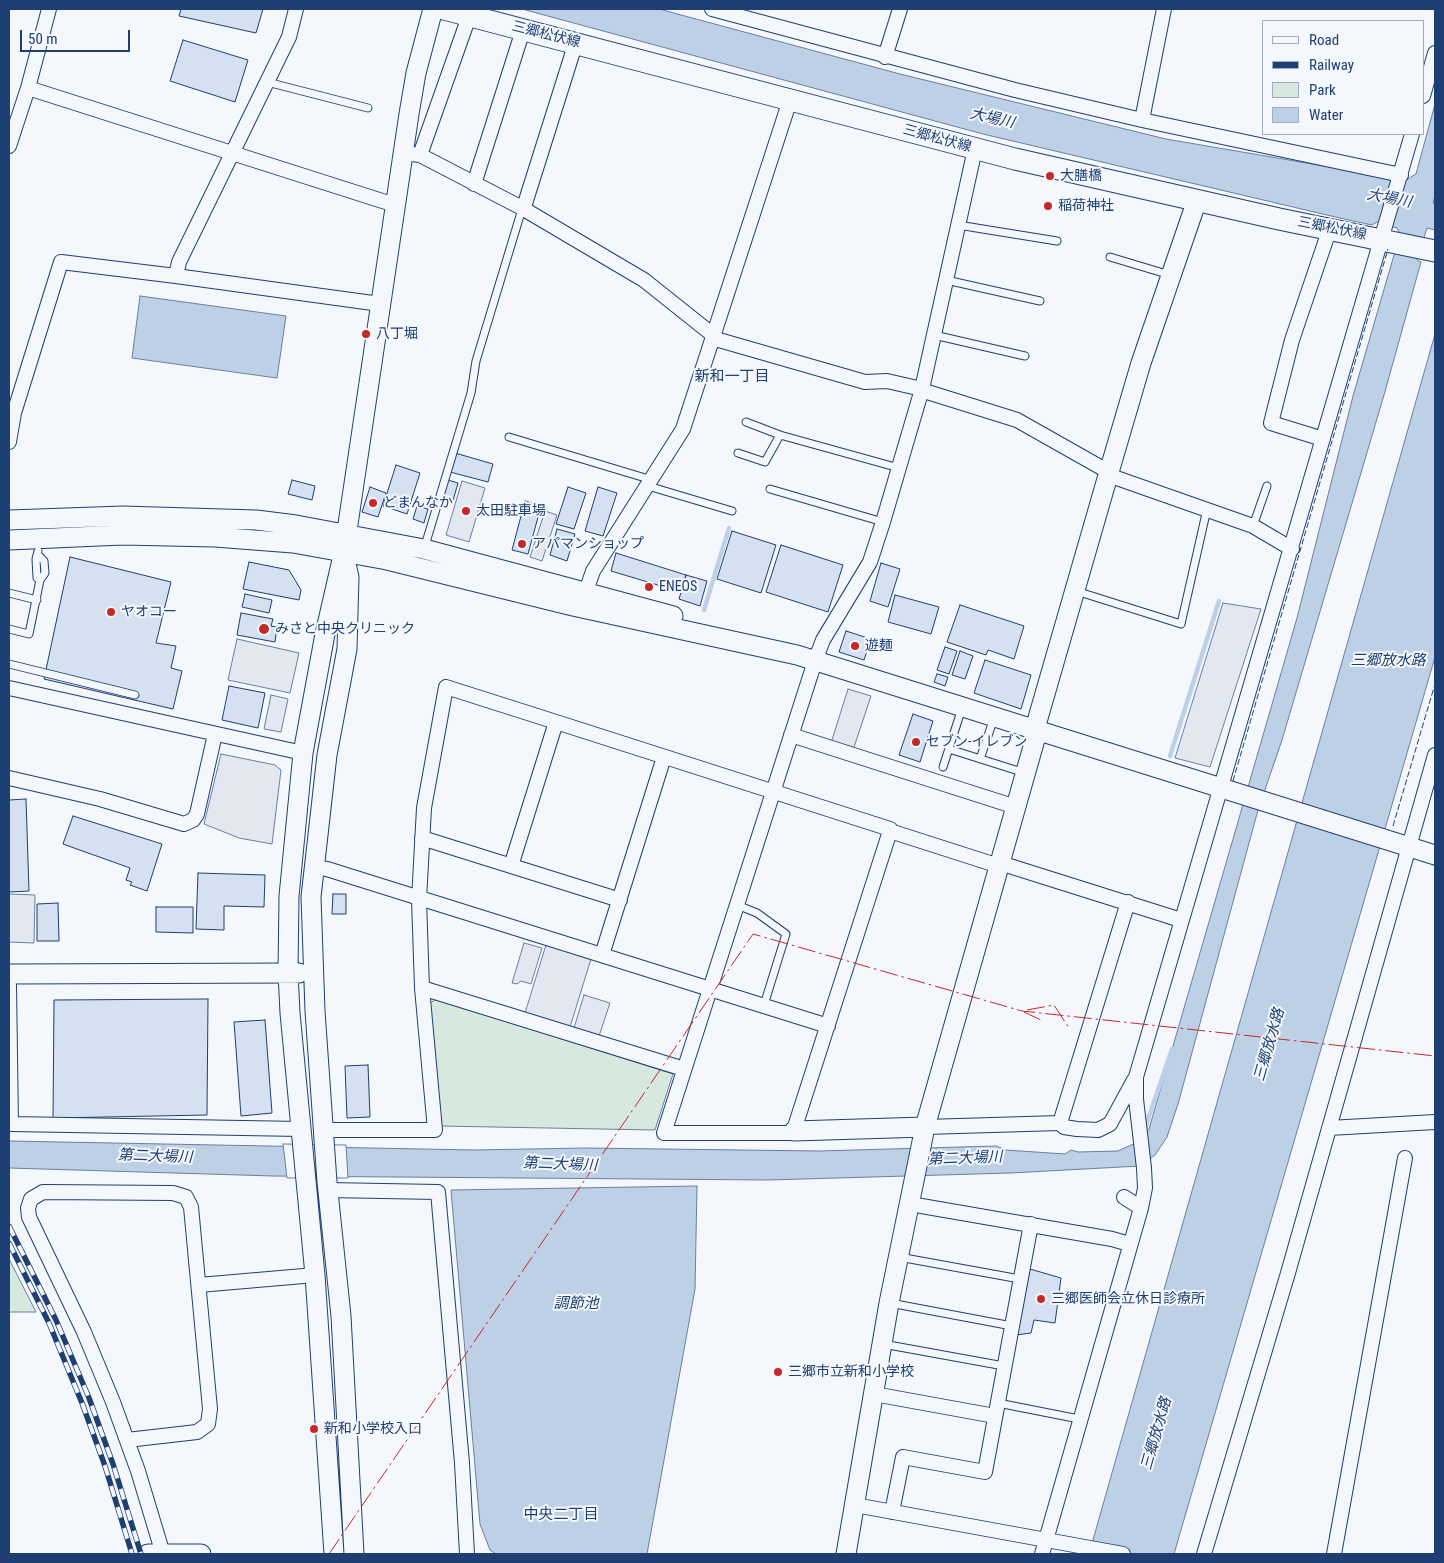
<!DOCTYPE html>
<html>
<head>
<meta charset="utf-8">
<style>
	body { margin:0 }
	#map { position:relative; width:1444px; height:1563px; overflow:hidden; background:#f4f7fb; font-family:"Roboto Condensed",sans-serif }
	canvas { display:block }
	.frame { position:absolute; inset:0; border:10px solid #1d3f73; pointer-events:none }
	.legend { position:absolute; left:1262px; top:20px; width:162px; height:115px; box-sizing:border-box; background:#f4f7fb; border:1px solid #9eadc5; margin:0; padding:6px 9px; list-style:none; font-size:15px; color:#1d3f73 }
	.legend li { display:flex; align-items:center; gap:10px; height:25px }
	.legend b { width:25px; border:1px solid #9eadc5 }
	.scale { position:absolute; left:20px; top:30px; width:110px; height:22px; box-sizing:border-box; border:2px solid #1d3f73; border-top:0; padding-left:6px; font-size:15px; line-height:18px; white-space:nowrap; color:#1d3f73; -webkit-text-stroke:4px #f4f7fb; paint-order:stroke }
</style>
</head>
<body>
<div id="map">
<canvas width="1444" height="1563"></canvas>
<div class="frame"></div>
<ul class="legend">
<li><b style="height:6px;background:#f4f7fb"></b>Road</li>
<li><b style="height:6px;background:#1d3f73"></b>Railway</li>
<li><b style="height:14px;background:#d7e8df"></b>Park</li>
<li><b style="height:14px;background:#bed0e5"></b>Water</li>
</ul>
<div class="scale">50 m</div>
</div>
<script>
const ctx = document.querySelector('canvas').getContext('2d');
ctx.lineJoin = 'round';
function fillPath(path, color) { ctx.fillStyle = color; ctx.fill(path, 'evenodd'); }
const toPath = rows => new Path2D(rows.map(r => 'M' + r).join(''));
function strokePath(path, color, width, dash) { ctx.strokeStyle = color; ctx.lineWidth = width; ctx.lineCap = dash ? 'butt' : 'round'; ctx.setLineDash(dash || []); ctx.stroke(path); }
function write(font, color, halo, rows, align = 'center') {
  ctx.font = font + ' "Roboto Condensed","Noto Sans JP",sans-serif'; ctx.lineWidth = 4; ctx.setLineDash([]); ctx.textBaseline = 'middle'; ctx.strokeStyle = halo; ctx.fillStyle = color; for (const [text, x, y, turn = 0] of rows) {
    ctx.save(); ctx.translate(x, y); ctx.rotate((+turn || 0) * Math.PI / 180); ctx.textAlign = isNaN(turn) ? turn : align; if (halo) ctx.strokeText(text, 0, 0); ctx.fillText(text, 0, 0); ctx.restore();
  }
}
const green = toPath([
	[436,999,673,1074,655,1130,440,1126,429,1004,436,999],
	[9,1259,36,1312,9,1312,9,1259]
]);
fillPath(green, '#d7e8df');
strokePath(green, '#687fa3', 1);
const parking = toPath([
	[462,481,485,488,469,542,446,535,462,481],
	[545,511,557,515,542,561,530,557,545,511],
	[1223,603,1261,609,1210,767,1175,758,1223,603],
	[237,639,299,653,290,693,228,680,237,639],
	[848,689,871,696,853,750,831,743,848,689],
	[271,695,288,699,281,732,264,729,271,695],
	[221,754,275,765,281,770,272,844,239,838,204,824,221,754],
	[9,894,35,895,34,943,9,942,9,894],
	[524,943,542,948,531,984,521,981,517,984,512,983,524,943],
	[546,945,591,959,570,1027,525,1013,546,945],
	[584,995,610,1003,599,1036,574,1028,584,995]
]);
fillPath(parking, '#e3e8f0');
strokePath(parking, '#687fa3', 1);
const water = toPath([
	[522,9,659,9,900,74,1166,139,1406,180,1416,174,1435,104,1435,195,1433,203,1435,203,1435,230,1427,228,1417,260,1421,262,1384,395,1282,740,1258,810,1178,1104,1167,1137,1155,1155,1140,1166,1010,1173,768,1180,273,1176,9,1168,9,1141,474,1150,584,1148,819,1151,996,1146,1006,1150,1065,1154,1071,1150,1078,1152,1118,1151,1140,1141,1149,1129,1297,618,1353,396,1394,255,1399,232,1397,228,1377,222,1372,225,1344,219,983,134,522,9],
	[140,296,286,316,277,378,132,358,140,296],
	[1435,334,1435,657,1174,1554,1089,1554,1435,334],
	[697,1186,695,1289,647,1554,496,1554,490,1550,480,1524,451,1190,697,1186]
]);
fillPath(water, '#bed0e5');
strokePath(water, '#687fa3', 1);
const pier = toPath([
	[283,1144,346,1145,348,1178,287,1178,283,1144]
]);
fillPath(pier, '#f4f7fb');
strokePath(pier, '#687fa3', 1);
strokePath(toPath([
	[704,610,729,528],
	[1170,756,1219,601],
	[1144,1131,1172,1049]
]), '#bed0e5', 4.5);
const building = toPath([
	[181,9,263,9,256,33,179,16,181,9],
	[183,40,248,60,235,102,170,81,183,40],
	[455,453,493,464,488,482,450,472,455,453],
	[396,465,420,473,407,514,383,506,396,465],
	[292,480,315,486,312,500,288,494,292,480],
	[448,480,458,483,452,504,442,502,448,480],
	[370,487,386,493,378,517,362,512,370,487],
	[568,487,586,493,574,529,556,524,568,487],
	[598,487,617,493,603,536,585,531,598,487],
	[525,501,541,506,528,554,512,550,525,501],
	[417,506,428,509,424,523,413,519,417,506],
	[557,529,575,534,567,561,550,555,557,529],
	[732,531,776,545,761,593,717,579,732,531],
	[781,545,843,565,828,612,766,592,781,545],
	[616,553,686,575,681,592,611,571,616,553],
	[70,557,171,582,156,643,176,646,171,668,182,671,173,709,44,679,70,557],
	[249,562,289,570,301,590,299,600,243,589,249,562],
	[881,563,900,569,888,607,870,601,881,563],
	[686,575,707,581,700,606,679,599,686,575],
	[245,594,272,600,269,613,242,607,245,594],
	[895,595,939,607,931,634,888,622,895,595],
	[960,605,1024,626,1014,659,988,650,986,655,947,642,960,605],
	[241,613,273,619,271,626,277,627,275,642,237,635,241,613],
	[846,631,871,639,864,660,839,652,846,631],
	[945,647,957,651,949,674,937,670,945,647],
	[960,651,973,656,965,679,952,675,960,651],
	[985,660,1031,675,1021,709,974,693,985,660],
	[937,674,948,677,945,686,934,682,937,674],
	[229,686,265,693,258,728,222,720,229,686],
	[913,714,933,721,920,762,899,755,913,714],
	[26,799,29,891,9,892,9,800,26,799],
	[73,816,162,844,147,891,130,885,132,882,126,880,130,868,63,844,73,816],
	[198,873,265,875,264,907,224,906,224,930,196,929,198,873],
	[333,894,346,894,346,914,332,914,333,894],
	[58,903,59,941,37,941,37,904,58,903],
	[156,907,193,907,193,933,156,932,156,907],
	[208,999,207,1115,53,1118,54,1000,208,999],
	[265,1020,272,1113,241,1116,234,1022,265,1020],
	[368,1065,370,1117,347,1118,345,1066,368,1065],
	[1030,1269,1061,1278,1055,1323,1034,1320,1031,1333,1016,1335,1030,1269]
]);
fillPath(building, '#d5e0f0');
strokePath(building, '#1d3f73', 1);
const lane = toPath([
	[267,82,368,108],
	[958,225,1057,241],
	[1110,257,1170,275],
	[946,280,1040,301],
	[934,335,1025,356],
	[746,422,780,435],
	[509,437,652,480],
	[738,453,765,462,780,435,899,468],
	[648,486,732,511],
	[770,489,883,522],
	[1253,526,1267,486],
	[424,549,471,393,476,361,522,209],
	[38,551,36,559,37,578,40,580],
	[1076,591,1181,624,1207,509],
	[9,593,37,600],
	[9,629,29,634,40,580,45,573,44,561,38,555],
	[9,664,135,695],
	[949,749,1025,773],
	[980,759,994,718],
	[943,767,962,708],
	[737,905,757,913,786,934,764,1005],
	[899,1257,1020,1279],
	[890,1303,1012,1326],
	[883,1344,1004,1366],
	[998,1403,1079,1419]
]);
const street = toPath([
	[49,9,28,88,395,205],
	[296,9,289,37,179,262,176,276,380,304],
	[712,9,1015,90,1142,120,1401,175],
	[885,57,900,9],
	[1423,96,1435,53],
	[1142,120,1164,9],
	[9,146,28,88],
	[975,149,922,389,883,522,870,562,823,640,815,661,664,1133,793,1133,890,831,999,866],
	[403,153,420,155,522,208,644,280,713,335],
	[420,155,466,25],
	[474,184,523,30],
	[523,210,576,42],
	[712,338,865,382,887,381,922,389],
	[921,390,1017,420,1109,472],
	[1323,439,1271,423,1292,340,1330,228],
	[9,442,14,413,61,262,176,276],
	[1108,475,1253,526,1292,549],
	[583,600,593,571,683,429,790,100],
	[9,688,303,753],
	[556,722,890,829,890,831],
	[791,735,1016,807],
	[9,778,100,799,184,824,193,820,197,814,215,734],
	[422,838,620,900],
	[1000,863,1181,920],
	[313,867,327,869,828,1026],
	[602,955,664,757],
	[9,985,11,1124,301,1129],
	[422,988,684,1069],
	[1060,1123,1128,902],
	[925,1127,1060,1123,1064,1127,1077,1129,1098,1130,1110,1124,1134,1080],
	[1329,1128,1435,1122],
	[323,1130,435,1130,422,988,419,900,424,808,446,687,556,722,511,866],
	[328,1190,438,1192,462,1463,467,1554],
	[1124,1197,1141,1208],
	[910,1204,1112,1239,1129,1244],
	[199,1285,315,1275],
	[874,1394,995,1416],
	[127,1440,197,1432,208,1424,210,1409,191,1207,186,1197,173,1193,43,1192,31,1199,28,1208,29,1217,84,1332,113,1402,138,1471,163,1554],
	[855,1505,1123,1554],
	[892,1512,903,1457,985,1472,1031,1224],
	[1042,1554,1141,1208,1145,1188,1144,1168,1136,1099,1136,1077,1412,134],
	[1204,1554,1288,1273,1435,755],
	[1334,1554,1405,1158]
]);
const secondary = toPath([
	[9,520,123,516,256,520,296,525,424,549,673,616],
	[9,540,122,535,215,537,293,543,387,560,573,606,797,655,1435,855],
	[344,555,349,577,347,649,327,755,311,897,315,1011,327,1182,341,1316,354,1554],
	[9,974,299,973],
	[794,1131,925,1127],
	[148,1554,201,1554],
	[334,1554,315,1275,290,1013,288,973,289,896,303,753,325,634,344,551,409,114,416,73,433,9],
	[846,1554,889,1303,925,1127,1036,736,1036,725,1109,472,1141,363,1197,200]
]);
const primary = toPath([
	[444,9,1015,159,1279,219,1435,251]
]);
strokePath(lane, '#1d3f73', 9);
strokePath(street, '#1d3f73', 16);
strokePath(secondary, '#1d3f73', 21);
strokePath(primary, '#1d3f73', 23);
strokePath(lane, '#f4f7fb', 7);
strokePath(street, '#f4f7fb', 14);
strokePath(secondary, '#f4f7fb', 19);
strokePath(primary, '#f4f7fb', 21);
const rail = toPath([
	[9,1226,56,1320,89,1398,113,1464,141,1554],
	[9,1243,49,1323,82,1403,105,1466,132,1554]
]);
strokePath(rail, '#1d3f73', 5.5);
strokePath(rail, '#f4f7fb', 4, [11]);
strokePath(toPath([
	[1233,781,1388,249],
	[1393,826,1435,684]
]), '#1d3f73', 1, [6, 2.5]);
strokePath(toPath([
	[1027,1010,1054,1005,1069,1028],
	[1024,1012,1041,1020],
	[329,1554,753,934,1022,1011,1435,1056]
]), '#c62828', 1, [18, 4, 2.5, 4]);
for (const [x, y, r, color] of [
	[1050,176,5,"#c62828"],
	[1048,206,5,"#c62828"],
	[366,334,5,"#c62828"],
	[373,503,5,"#c62828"],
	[466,511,5,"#c62828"],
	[522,544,5,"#c62828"],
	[649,587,5,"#c62828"],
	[111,612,5,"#c62828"],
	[264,629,6,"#c62828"],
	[855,646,5,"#c62828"],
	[916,742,5,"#c62828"],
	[1041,1299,5,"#c62828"],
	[778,1372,5,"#c62828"],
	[314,1429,5,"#c62828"]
]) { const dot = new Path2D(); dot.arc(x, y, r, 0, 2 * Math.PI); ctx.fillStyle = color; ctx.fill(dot); strokePath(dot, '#f4f7fb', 2); }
write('14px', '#1d3f73', '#f4f7fb', [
	["三郷松伏線",546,35,14],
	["三郷松伏線",937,139,15],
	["三郷松伏線",1332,229,11]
]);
write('14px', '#1d3f73', '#f4f7fb', [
	["大膳橋",1060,176],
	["稲荷神社",1058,206],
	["八丁堀",376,334],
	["どまんなか",383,503],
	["太田駐車場",476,511],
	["アパマンショップ",532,544],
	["ENEOS",659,587],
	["ヤオコー",121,612],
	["みさと中央クリニック",275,629],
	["遊麺",865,646],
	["セブン-イレブン",926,742],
	["三郷医師会立休日診療所",1051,1299],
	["三郷市立新和小学校",788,1372],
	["新和小学校入口",324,1429]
], 'left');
write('italic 15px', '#1d3f73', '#f4f7fb', [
	["大場川",992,119,13],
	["大場川",1389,199,11],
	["三郷放水路",1388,661],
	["三郷放水路",1270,1045,-74],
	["第二大場川",155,1157,2],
	["第二大場川",965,1159,-2],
	["第二大場川",560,1165,2],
	["調節池",576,1304],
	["三郷放水路",1157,1434,-74]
]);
write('15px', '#1d3f73', '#f4f7fb', [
	["新和一丁目",732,377],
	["中央二丁目",561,1515]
]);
</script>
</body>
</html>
